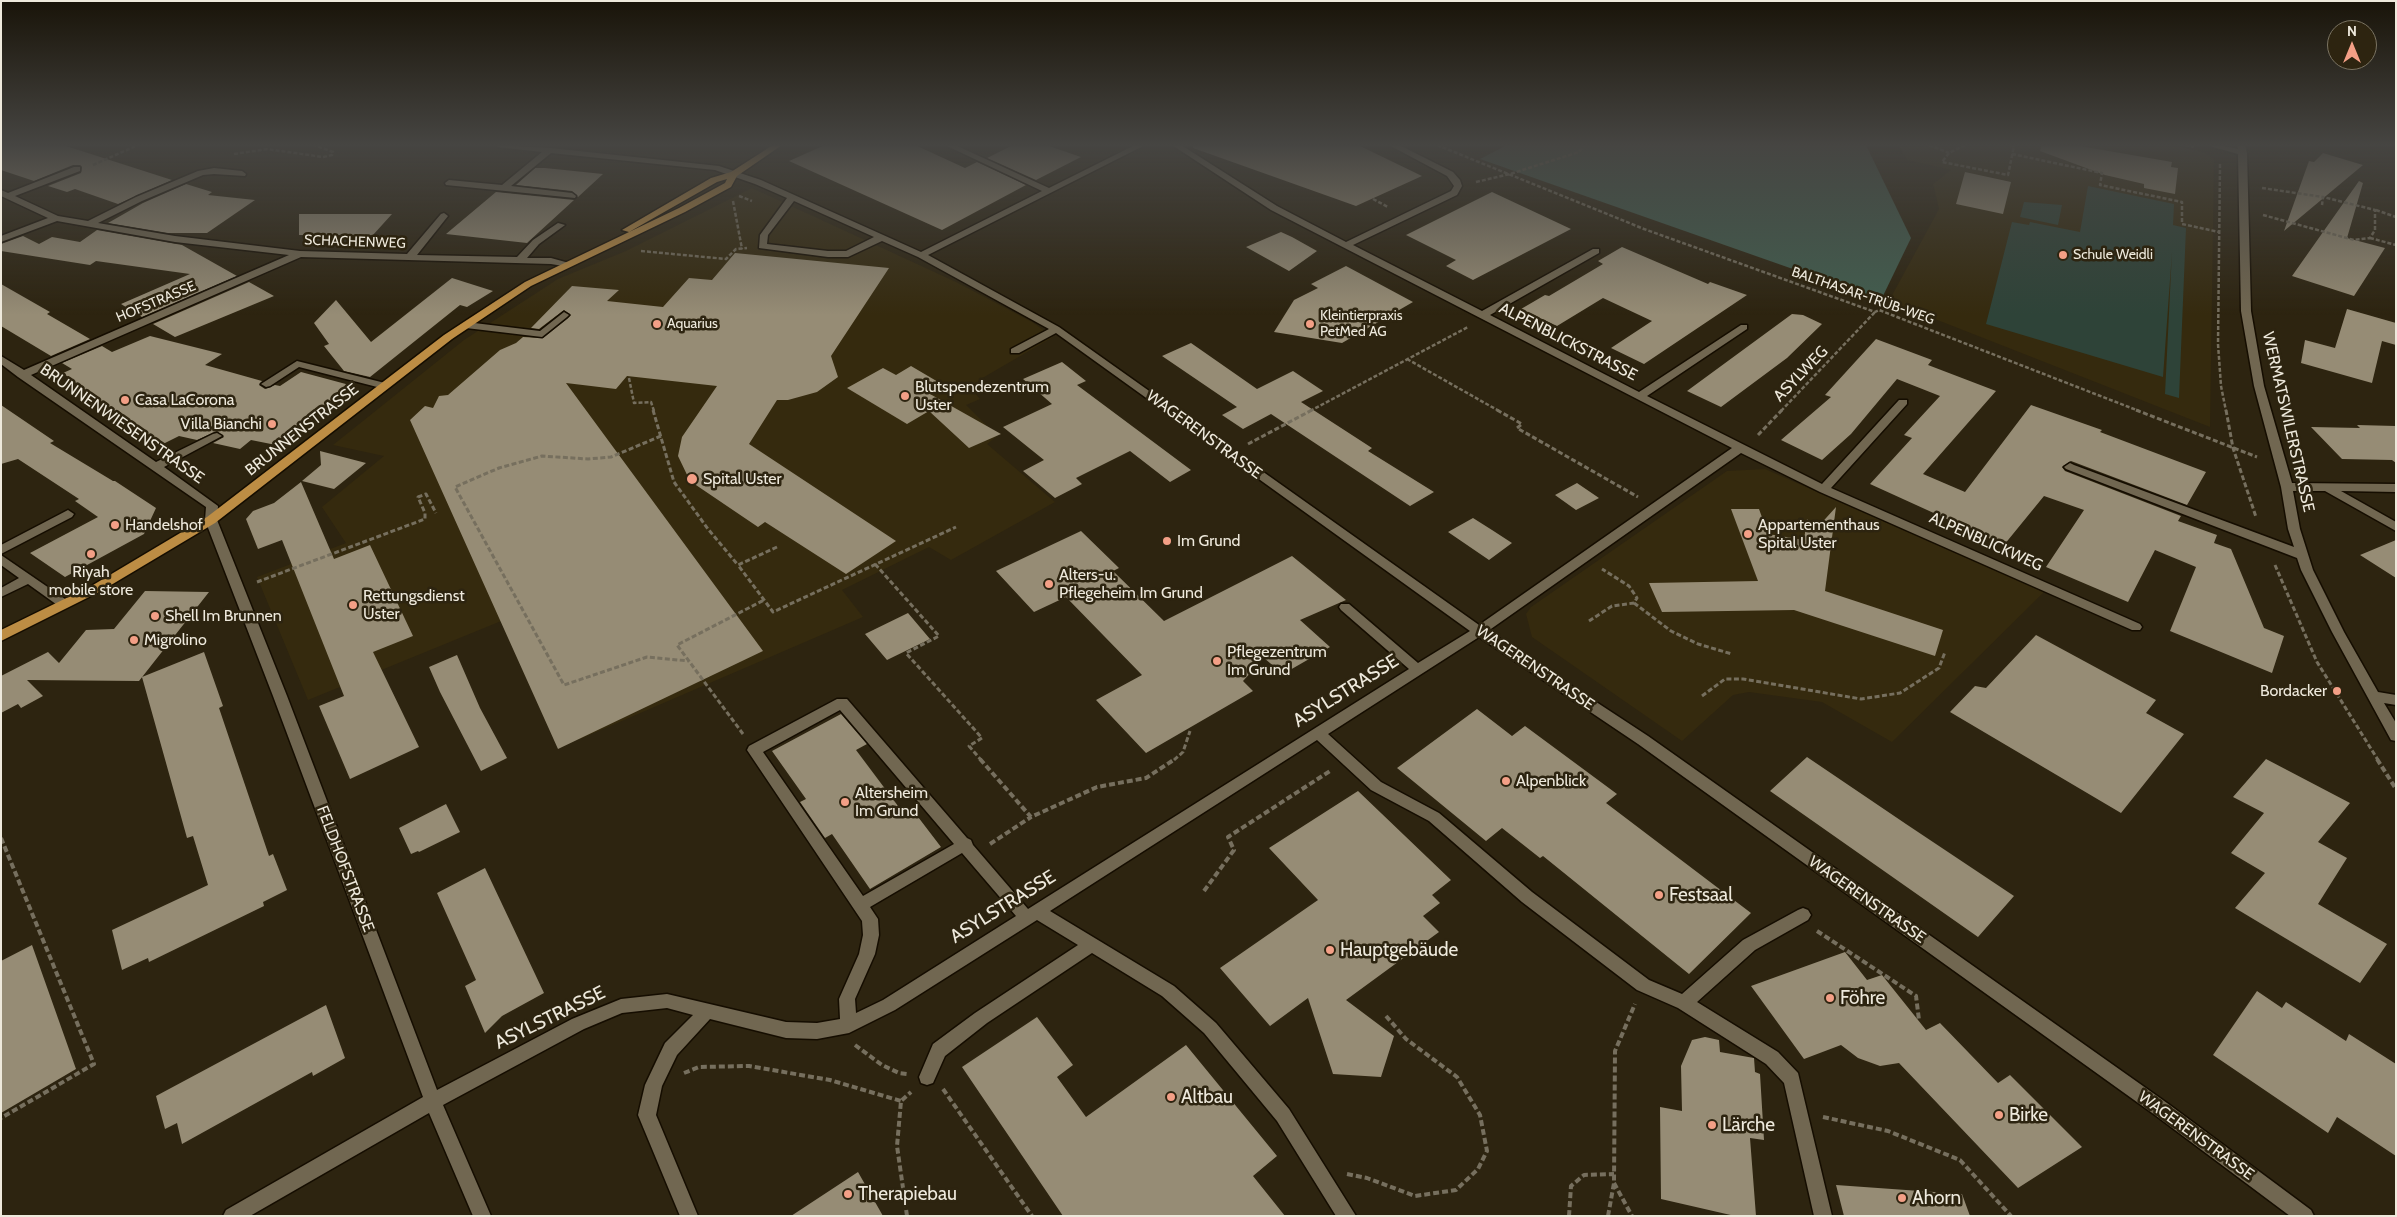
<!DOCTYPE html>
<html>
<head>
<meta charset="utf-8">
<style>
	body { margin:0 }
	#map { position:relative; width:2397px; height:1217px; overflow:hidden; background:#2d2410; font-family:Cabin,sans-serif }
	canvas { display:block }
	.frame { position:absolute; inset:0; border:2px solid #eee9dc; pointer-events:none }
	.north { position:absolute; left:2327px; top:20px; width:50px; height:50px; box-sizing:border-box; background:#2d2410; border:1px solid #7a7362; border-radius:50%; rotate:0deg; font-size:14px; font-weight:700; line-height:20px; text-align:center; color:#eee9dc }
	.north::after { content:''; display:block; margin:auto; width:18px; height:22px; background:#f39f86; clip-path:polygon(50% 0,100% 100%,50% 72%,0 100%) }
</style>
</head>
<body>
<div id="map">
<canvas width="2397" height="1217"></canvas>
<div class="frame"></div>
<div class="north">N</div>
</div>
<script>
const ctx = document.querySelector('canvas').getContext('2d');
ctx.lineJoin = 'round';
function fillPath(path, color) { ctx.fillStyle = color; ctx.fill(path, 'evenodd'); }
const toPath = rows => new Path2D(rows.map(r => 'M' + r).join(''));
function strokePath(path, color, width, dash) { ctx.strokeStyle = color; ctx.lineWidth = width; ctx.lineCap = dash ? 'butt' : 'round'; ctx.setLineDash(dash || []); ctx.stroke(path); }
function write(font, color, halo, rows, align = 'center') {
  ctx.font = font + ' Cabin,sans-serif'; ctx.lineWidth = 5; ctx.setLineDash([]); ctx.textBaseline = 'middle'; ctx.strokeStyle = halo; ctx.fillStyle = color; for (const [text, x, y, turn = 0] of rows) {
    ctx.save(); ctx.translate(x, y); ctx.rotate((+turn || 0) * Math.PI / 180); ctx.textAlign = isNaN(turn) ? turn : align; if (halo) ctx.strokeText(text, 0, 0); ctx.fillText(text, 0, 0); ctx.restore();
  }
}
fillPath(toPath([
	[1899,145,2173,145,2205,153,2214,159,2210,427,1889,301,1939,209,1933,184,1951,170,1907,160],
	[752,188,956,282,1032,322,1053,337,979,380,973,391,980,399,966,405,997,436,987,444,1055,502,951,560,929,547,842,590,863,617,580,739,511,617,308,700,257,577,346,543,322,507,384,456,333,445,464,340,558,279,626,251],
	[1765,469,2044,592,1892,742,1822,702,1749,692,1733,695,1682,741,1532,637,1526,614,1531,607,1727,471]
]), '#352a0e');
fillPath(toPath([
	[2088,186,2174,204,2173,225,2186,228,2179,398,2165,394,2172,252,2163,377,1986,324,2012,222,2029,225,2030,222,2080,232],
	[2024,202,2062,205,2058,225,2020,217]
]), '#2e4338');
fillPath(toPath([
	[1507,145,1866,145,1911,238,1881,300,1480,159]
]), '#425e4f');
fillPath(toPath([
	[1,145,63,145,172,180,118,204,75,189,67,192,48,186,81,173,82,167,80,165,73,165,34,181,1,170],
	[825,145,915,145,965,168,977,162,1026,185,942,230,789,161],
	[1013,145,1046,145,1081,157,1036,180,987,158],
	[1193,145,1358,145,1422,176,1356,206,1193,148],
	[2042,145,2074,145,2172,162,2171,167,2178,168,2175,194,2144,188,2144,184,2105,175,2040,151],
	[2323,153,2363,165,2284,231,2309,161,2314,162],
	[535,168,545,168,603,174,578,197,572,191,516,185],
	[1965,172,2011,182,2003,214,1956,204],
	[2359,181,2363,183,2347,238,2385,248,2354,296,2292,276],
	[186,184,212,192,208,195,255,200,207,233,168,233,108,223,143,203],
	[496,192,574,200,527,243,446,234],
	[1492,192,1571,229,1473,280,1446,266,1456,260,1406,235],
	[299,214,392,214,373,235,299,235],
	[97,230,182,245,237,276,142,317,121,304,190,274,96,261,90,265,1,251,1,244,23,236,39,244,52,237,80,242],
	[1281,232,1292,237,1317,251,1289,271,1246,247],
	[1622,247,1708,284,1710,282,1747,295,1644,364,1611,348,1652,321,1603,298,1557,326,1521,309,1545,295,1549,296,1603,264,1598,261],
	[735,253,889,268,831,356,838,377,817,392,788,400,777,400,749,444,896,541,846,574,765,522,758,527,690,481,678,456,682,437,717,386,627,376,616,389,566,383,763,651,558,749,410,420,425,406,433,408,439,396,448,395,500,350,516,343,523,337,543,338,568,318,571,315,564,310,539,329,531,328,572,286,619,290,607,301,663,307,689,278,712,280],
	[1346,266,1413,302,1342,343,1274,332,1294,300,1318,288,1311,284],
	[452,278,493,291,467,307,460,305,370,377,344,371,324,346,329,344,314,323,336,300,371,342],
	[249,282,274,296,175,337,153,324],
	[1,284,50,312,47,314,90,339,51,356,1,326],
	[2347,309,2396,323,2396,345,2382,341,2372,383,2301,363,2305,340,2335,348],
	[1792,314,1803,315,1822,324,1787,358,1721,407,1687,391],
	[150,336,222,354,205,365,262,381,259,385,265,389,275,385,280,386,301,372,357,387,276,445,251,440,240,449,213,443,224,437,217,431,197,440,179,436,153,449,135,439,80,395,88,392,63,373,72,369,62,363,102,346,112,352],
	[1876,339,1932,360,1928,365,1996,391,1923,474,1965,492,2031,405,2102,430,2100,432,2206,472,2187,505,2071,461,2062,467,2065,471,2181,516,2178,521,2217,535,2214,543,2231,549,2264,628,2284,636,2272,673,2170,631,2196,567,2155,550,2128,602,2046,567,2084,510,2044,496,2004,545,1870,484,1912,438,1904,435,1940,396,1897,379,1851,434,1822,460,1781,440,1831,397,1825,395],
	[1191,343,1257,389,1293,371,1323,391,1301,402,1372,448,1368,451,1434,492,1410,506,1271,414,1243,429,1222,415,1237,407,1162,356],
	[1062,362,1086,381,1077,385,1191,470,1170,482,1130,451,1076,478,1082,484,1055,498,1023,471,1044,460,1003,427,1052,404,1023,379],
	[911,366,945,386,930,394,1001,434,969,448,929,411,907,424,847,388,883,368,896,375],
	[1,405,54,441,50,443,113,481,115,481,156,508,144,534,65,577,30,553,98,517,75,501,79,499,18,459,1,464],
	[2357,425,2396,426,2396,463,2392,460,2342,459,2311,427,2360,428],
	[320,451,366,463,334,489,302,481,321,465],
	[301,482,334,559,370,545,413,636,373,652,419,747,350,779,319,706,344,696,282,540,258,549,246,519,253,511,274,503],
	[1577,483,1599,498,1576,510,1555,495],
	[1836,507,1825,591,1943,630,1935,656,1794,610,1662,612,1649,583,1758,581,1731,509,1759,509,1768,534,1804,540,1807,519,1817,528],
	[1473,518,1492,530,1512,543,1489,560,1448,532],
	[1081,531,1119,568,1113,571,1164,621,1292,556,1346,600,1300,620,1330,647,1283,674,1264,658,1243,681,1253,691,1146,753,1096,700,1142,675,1066,597,1034,612,996,571],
	[2396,540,2396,578,2360,555],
	[145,591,209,592,139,681,27,680,43,696,21,708,18,704,1,713,1,676,48,652,59,663,86,630,114,629],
	[908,613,930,639,887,660,865,634],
	[2036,635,2156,700,2146,713,2184,734,2121,813,1950,712,1975,686,1986,688],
	[204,652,223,706,219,708,269,856,273,854,287,890,263,902,264,906,149,962,148,958,122,970,112,930,208,885,193,836,187,838,142,677],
	[457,655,480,708,507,758,481,771,440,692,429,667],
	[1477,709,1512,736,1525,726,1617,794,1606,803,1751,913,1689,974,1543,856,1540,858,1502,828,1486,841,1397,768],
	[841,714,867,744,856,750,907,818,915,813,941,847,870,889,832,834,825,838,800,802,806,799,772,751],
	[1807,757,1906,824,2014,896,1978,937,1770,791],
	[2266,759,2350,803,2318,842,2347,858,2318,904,2387,944,2360,983,2235,908,2265,873,2231,853,2264,813,2233,797],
	[1358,791,1451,880,1432,895,1440,903,1423,916,1439,932,1346,1000,1394,1036,1381,1077,1333,1074,1308,998,1270,1026,1220,968,1318,900,1269,848],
	[446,804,460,832,419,852,418,851,411,854,399,828],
	[485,868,544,993,502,1016,485,1033,465,986,476,980,437,893],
	[32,945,76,1069,1,1113,1,961],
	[1845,952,1867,980,1882,975,1926,1030,1940,1023,1998,1083,2010,1075,2082,1147,2018,1188,1899,1063,1880,1066,1858,1058,1841,1045,1804,1059,1751,986],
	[2257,991,2282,1008,2286,1002,2346,1041,2349,1034,2396,1064,2396,1156,2337,1117,2328,1133,2213,1055],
	[326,1005,345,1058,313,1076,312,1072,182,1144,177,1123,165,1129,156,1096],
	[1037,1017,1073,1065,1057,1077,1086,1117,1186,1045,1277,1156,1253,1176,1285,1216,1063,1216,962,1067],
	[1705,1037,1719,1040,1720,1052,1754,1058,1755,1072,1760,1074,1764,1140,1750,1138,1756,1216,1735,1216,1661,1199,1660,1107,1682,1111,1681,1066,1692,1040],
	[858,1172,883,1216,791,1216],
	[1836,1185,1962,1194,1970,1216,1844,1216]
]), '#968c75');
const minor = toPath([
	[494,145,550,148,719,166,761,180,921,252,1042,191,945,145,955,145,1049,188,1135,145,1145,145,928,255,1059,327,1479,625,1732,448,1271,210,1172,145,1181,145,1277,206,1346,242,1451,191,1454,186,1447,176,1389,145,1399,145,1453,172,1460,180,1462,186,1457,195,1353,245,1482,311,1593,249,1599,249,1599,253,1490,315,1639,392,1741,325,1747,325,1747,329,1647,396,1822,484,1899,400,1907,400,1907,404,1831,488,2140,624,2142,627,2140,630,2132,630,1820,492,1741,453,1488,631,1648,736,2167,1103,2311,1210,2314,1216,2290,1216,2155,1115,1638,744,1479,637,1328,734,1381,782,1439,813,1532,892,1649,980,1682,994,1743,940,1798,910,1803,908,1808,910,1811,915,1808,920,1755,950,1697,1002,1778,1052,1798,1073,1832,1216,1814,1216,1784,1083,1766,1064,1678,1008,1637,990,1522,902,1429,821,1371,790,1317,740,1050,911,1174,986,1216,1023,1289,1109,1356,1216,1336,1216,1277,1121,1204,1033,1162,996,1092,953,987,1023,945,1056,933,1083,927,1085,921,1083,919,1077,933,1044,975,1013,1078,945,1037,920,895,1010,849,1033,817,1039,786,1038,710,1019,677,1055,662,1086,656,1115,698,1216,680,1216,638,1115,645,1085,665,1043,693,1015,667,1008,622,1013,584,1029,443,1105,491,1216,473,1216,429,1113,250,1216,223,1216,226,1210,423,1097,273,696,205,520,206,507,18,377,1,364,1,356,24,370,289,255,175,242,57,221,1,242,1,236,48,218,1,196,1,190,8,193,74,167,80,167,80,171,15,196,58,216,88,221,136,197,198,171,214,168,242,171,246,174,245,176,214,174,203,175,142,201,98,223,175,236,300,251,407,254,441,214,444,213,448,216,417,255,517,257,533,240,558,223,565,225,539,244,527,258,551,258,569,263,569,267,551,264,301,257,31,375,156,462,213,434,217,433,222,436,164,467,218,506,217,520,287,696,437,1090,572,1019,621,999,667,994,786,1022,817,1023,840,1019,839,999,859,954,863,935,862,921,747,750,749,746,837,699,847,699,967,838,971,840,973,845,1028,909,1409,669,1341,610,1339,607,1341,604,1349,604,1418,663,1470,631,1056,333,1019,353,1011,353,1011,349,1049,329,918,257,882,241,848,257,828,257,759,248,760,235,787,198,755,184,715,170,551,153,511,186,572,193,576,196,575,198,446,185,445,183,449,180,502,185,542,152,498,147,494,145],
	[794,201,874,237,846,251,828,251,767,244,768,235,794,201],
	[840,710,954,844,863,896,763,752,840,710],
	[962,853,1016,916,883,1000,856,1013,855,999,875,954,879,935,878,919,870,907,962,853],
	[2206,145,2219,145,2238,149,2237,145,2245,145,2247,153,2251,311,2264,386,2292,483,2396,484,2396,492,2341,491,2396,522,2396,531,2325,491,2293,491,2300,529,2313,570,2344,632,2378,692,2396,695,2396,705,2384,703,2396,723,2396,741,2391,740,2332,632,2301,570,2297,558,2066,469,2064,467,2070,463,2074,465,2294,547,2288,529,2281,487,2254,386,2241,311,2238,154,2206,145],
	[564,312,569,315,567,317,542,337,466,328,461,325,466,322,540,331,564,312],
	[297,361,389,384,390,386,385,389,299,367,270,386,266,387,261,384,297,361],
	[68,510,74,514,72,517,1,554,1,545,68,510],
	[1,555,68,601,70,604,68,607,60,607,28,584,1,597,1,588,19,578,1,565,1,555]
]);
const major = toPath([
	[773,145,782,145,737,176,731,187,685,212,531,286,452,339,215,523,101,591,1,641,1,630,93,585,207,517,444,335,525,282,679,208,725,183,727,179,717,182,629,232,622,230,711,178,731,172,773,145]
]);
strokePath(minor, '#150d00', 3);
strokePath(major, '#150d00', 3);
strokePath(toPath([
	[1437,145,1644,229,1875,312,1879,310,2139,411],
	[1929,145,1949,153],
	[1965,145,1949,153,1942,162,2008,175,2014,146,2010,145],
	[2185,145,2194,147],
	[234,154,267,149,323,157,332,155,333,152,314,145],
	[2012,154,2102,173,2100,185,2182,202,2182,224,2219,232],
	[2220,164,2218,344,2221,386,2226,411],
	[93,165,138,145],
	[1476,182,1510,174,1579,152,1584,145],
	[2262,188,2323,197,2322,205],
	[739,196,752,201],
	[1373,199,1388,207],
	[733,201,742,249],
	[2376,210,2396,217],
	[2263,215,2354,240,2370,238,2375,230,2375,210,2323,197],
	[2370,238,2396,245],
	[641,251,726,259,736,249,747,248],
	[1407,359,1499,411],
	[629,378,634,403,651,402,654,411],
	[1310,411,1468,327],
	[1781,411,1875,312]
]), '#766f5e', 2.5, [4, 2]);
strokePath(toPath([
	[653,410,674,482,708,529,738,565],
	[1497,410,1522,424,1517,428,1638,497],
	[2136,410,2257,457],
	[2226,410,2233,448,2256,517],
	[1758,435,1782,410],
	[661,436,611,457,588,459,542,456,499,468,455,487,564,685,647,657,689,661],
	[1248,444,1312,410],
	[777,547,738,565,773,612,956,527],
	[875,564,939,636,906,653,982,738,969,746,981,760],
	[2275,565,2317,662,2378,760],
	[257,582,425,519,425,513,418,497,426,494,436,513],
	[1634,603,1671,631,1698,644,1732,654],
	[1589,621,1612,606,1634,603,1637,598,1629,586,1602,569],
	[1702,696,1725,679,1743,679,1861,699,1900,693,1939,668,1945,652],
	[743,734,677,645,764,600],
	[1174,760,1183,752,1190,731]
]), '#766f5e', 3, [5, 2.5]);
strokePath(toPath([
	[980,759,1031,817,1097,787,1146,778,1175,759],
	[2377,759,2396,789],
	[1,838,94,1064,1,1118],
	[990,844,1031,817],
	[1204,891,1234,850,1228,837,1330,771],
	[1817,931,1916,996,1919,1020],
	[855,1045,882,1065,899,1073,907,1074],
	[684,1073,699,1067,749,1066,830,1080,901,1101],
	[943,1089,1032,1216],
	[1823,1117,1888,1131,1960,1160,2011,1216],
	[1347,1174,1367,1178,1415,1196,1456,1190,1478,1169,1487,1151,1480,1115,1457,1077,1406,1039,1386,1016],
	[1614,1183,1632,1216],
	[907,1216,897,1146,901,1101,911,1092],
	[1569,1216,1571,1186,1584,1175,1614,1174],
	[1608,1216,1614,1183,1615,1051,1635,1004]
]), '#766f5e', 4, [6, 3]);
fillPath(minor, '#716751');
fillPath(major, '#bd8d44');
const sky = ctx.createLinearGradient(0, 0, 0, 315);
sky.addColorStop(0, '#191409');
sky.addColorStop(0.46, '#464542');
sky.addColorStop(1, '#46454200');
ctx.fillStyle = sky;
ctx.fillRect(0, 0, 2397, 315);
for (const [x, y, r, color] of [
	[2063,255,5,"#f39f86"],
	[657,324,5,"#f39f86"],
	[1310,324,5,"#f39f86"],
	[905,396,5,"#f39f86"],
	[125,400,5,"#f39f86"],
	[272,424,5,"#f39f86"],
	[692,479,6,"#f39f86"],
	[115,525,5,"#f39f86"],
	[1748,534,5,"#f39f86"],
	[1167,541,5,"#f39f86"],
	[91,554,5,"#f39f86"],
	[1049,584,5,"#f39f86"],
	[353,605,5,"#f39f86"],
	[155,616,5,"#f39f86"],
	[134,640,5,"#f39f86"],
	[1217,661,5,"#f39f86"],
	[2337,691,5,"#f39f86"],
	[1506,781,5,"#f39f86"],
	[845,802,5,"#f39f86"],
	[1659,895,5,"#f39f86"],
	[1330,950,5,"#f39f86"],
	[1830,998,5,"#f39f86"],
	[1171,1097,5,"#f39f86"],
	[1999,1115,5,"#f39f86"],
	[1712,1125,5,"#f39f86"],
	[848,1194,5,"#f39f86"],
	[1902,1198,5,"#f39f86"]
]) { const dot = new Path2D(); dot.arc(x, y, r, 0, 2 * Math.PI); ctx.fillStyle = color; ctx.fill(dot); strokePath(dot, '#2d2410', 2); }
write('14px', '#eee9dc', '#2d2410', [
	["SCHACHENWEG",355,242,2],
	["BALTHASAR-TRÜB-WEG",1863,296,19],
	["HOFSTRASSE",156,302,-23]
]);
write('14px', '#eee9dc', '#2d2410', [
	["Schule Weidli",2073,255],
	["Kleintierpraxis",1320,316],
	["PetMed AG",1320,332],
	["Aquarius",667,324]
], 'left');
write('16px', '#eee9dc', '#2d2410', [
	["ALPENBLICKSTRASSE",1568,342,27],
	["ASYLWEG",1801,374,-46],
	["WERMATSWILERSTRASSE",2288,422,77],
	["BRUNNENWIESENSTRASSE",122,424,35],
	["BRUNNENSTRASSE",302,430,-38],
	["WAGERENSTRASSE",1204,435,36],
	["ALPENBLICKWEG",1986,542,24],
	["WAGERENSTRASSE",1535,668,34],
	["FELDHOFSTRASSE",345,869,69],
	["WAGERENSTRASSE",1867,900,35],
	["WAGERENSTRASSE",2196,1136,36]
]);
write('16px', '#eee9dc', '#2d2410', [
	["Blutspendezentrum",915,387],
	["Uster",915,405],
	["Casa LaCorona",135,400],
	["Villa Bianchi",262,424,"right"],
	["Spital Uster",703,479],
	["Handelshof",125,525],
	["Appartementhaus",1758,525],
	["Spital Uster",1758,543],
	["Im Grund",1177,541],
	["Riyah",91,572,"center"],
	["mobile store",91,590,"center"],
	["Alters-u.",1059,575],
	["Pflegeheim Im Grund",1059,593],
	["Rettungsdienst",363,596],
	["Uster",363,614],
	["Shell Im Brunnen",165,616],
	["Migrolino",144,640],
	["Pflegezentrum",1227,652],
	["Im Grund",1227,670],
	["Bordacker",2327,691,"right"],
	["Alpenblick",1516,781],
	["Altersheim",855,793],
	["Im Grund",855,811]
], 'left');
write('19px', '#eee9dc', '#2d2410', [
	["ASYLSTRASSE",1346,691,-32],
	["ASYLSTRASSE",1003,907,-32],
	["ASYLSTRASSE",550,1018,-26]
]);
write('19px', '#eee9dc', '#2d2410', [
	["Festsaal",1669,895],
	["Hauptgebäude",1340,950],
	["Föhre",1840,998],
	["Altbau",1181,1097],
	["Birke",2009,1115],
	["Lärche",1722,1125],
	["Therapiebau",858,1194],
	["Ahorn",1912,1198]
], 'left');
</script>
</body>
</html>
